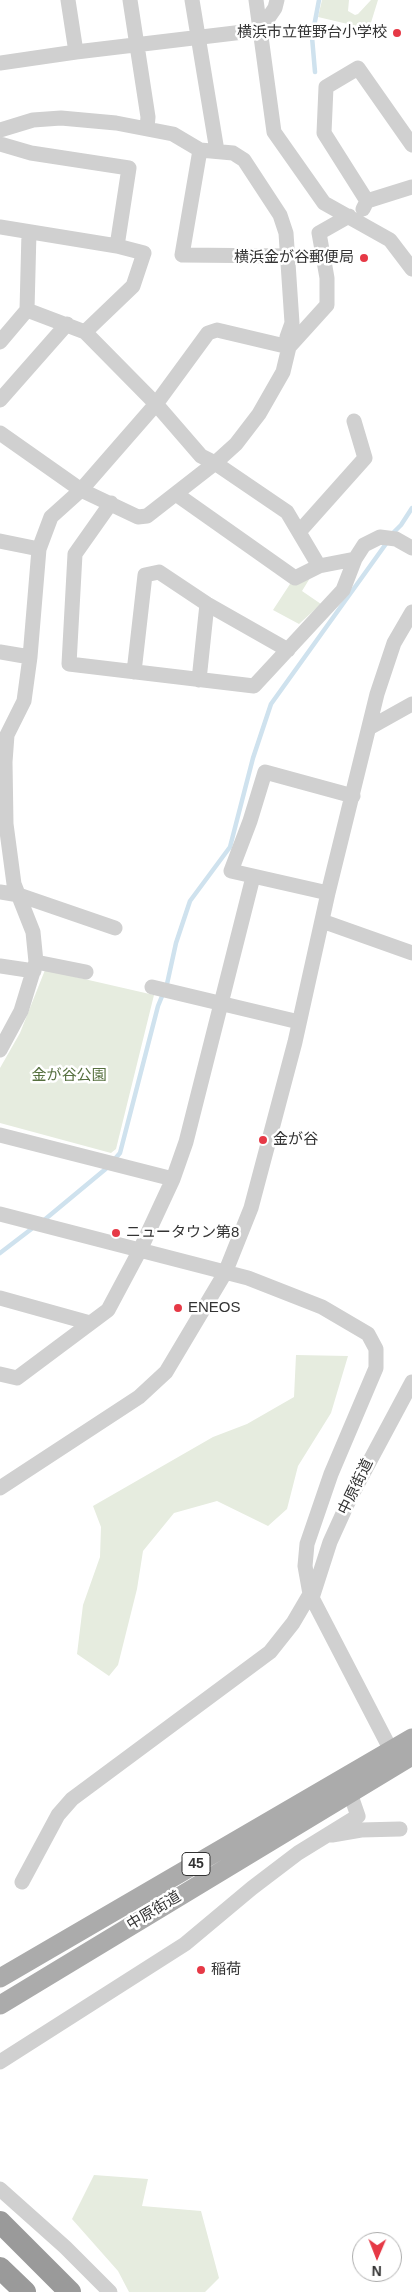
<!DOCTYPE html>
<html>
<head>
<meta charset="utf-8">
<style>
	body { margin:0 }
	#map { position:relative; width:412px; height:2292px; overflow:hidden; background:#fff; font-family:Helvetica,sans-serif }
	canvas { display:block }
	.north { position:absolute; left:352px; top:2232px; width:50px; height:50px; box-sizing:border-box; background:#fff; border:1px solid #adadad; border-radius:50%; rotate:181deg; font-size:14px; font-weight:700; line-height:20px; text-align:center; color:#333 }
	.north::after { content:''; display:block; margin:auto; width:18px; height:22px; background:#e63946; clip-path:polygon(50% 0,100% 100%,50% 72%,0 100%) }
</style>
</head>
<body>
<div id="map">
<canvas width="412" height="2292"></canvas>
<div class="north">N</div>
</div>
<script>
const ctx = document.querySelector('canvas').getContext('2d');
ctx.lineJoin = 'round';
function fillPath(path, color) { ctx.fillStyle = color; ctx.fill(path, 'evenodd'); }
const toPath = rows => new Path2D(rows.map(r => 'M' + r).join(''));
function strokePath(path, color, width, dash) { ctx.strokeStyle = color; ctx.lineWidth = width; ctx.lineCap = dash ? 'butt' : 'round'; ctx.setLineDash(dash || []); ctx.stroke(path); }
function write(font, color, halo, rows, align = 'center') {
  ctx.font = font + ' Helvetica,"Noto Sans JP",sans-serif'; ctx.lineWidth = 5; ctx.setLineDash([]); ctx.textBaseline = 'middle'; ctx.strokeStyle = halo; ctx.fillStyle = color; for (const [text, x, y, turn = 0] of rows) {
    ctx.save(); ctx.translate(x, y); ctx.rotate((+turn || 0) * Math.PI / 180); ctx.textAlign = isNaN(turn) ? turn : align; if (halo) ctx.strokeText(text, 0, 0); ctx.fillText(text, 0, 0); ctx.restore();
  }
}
fillPath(toPath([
	[322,0,349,0,348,11,355,15,358,14,371,0,378,0,369,29,318,17],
	[310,578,302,591,321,604,299,624,273,610,290,584,295,585],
	[45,970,154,995,116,1149,111,1153,0,1123,0,1068,20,1033],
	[296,1355,348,1356,331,1413,298,1466,287,1509,268,1526,217,1501,174,1513,143,1551,137,1589,118,1665,109,1676,77,1654,83,1605,100,1557,101,1527,93,1506,213,1437,247,1424,294,1397],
	[94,2175,148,2179,142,2206,201,2211,219,2278,205,2292,129,2292,118,2271,72,2219]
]), '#e6ecdf');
strokePath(toPath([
	[315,72,312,37,319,0],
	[392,534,401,525,412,508],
	[113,1161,120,1153,158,1006,167,984,176,943,190,901,230,847,253,758,271,704,388,541],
	[43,1221,108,1167],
	[0,1253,34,1227]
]), '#cfe2ee', 4.5);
strokePath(toPath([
	[68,0,76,52],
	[130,0,148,117,147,128],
	[192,0,217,151],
	[256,0,274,132,324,203,390,240,412,269],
	[0,63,76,52,260,30,275,8,277,0],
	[0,130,33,120,61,118,116,123,173,134,200,150,233,153,244,160,280,215,286,233,292,323,287,337,289,347,283,372,259,414,236,444,215,463,147,516,138,517,81,490,0,433],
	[0,144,31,153,129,168,117,246],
	[200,150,182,255,288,256],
	[367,201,324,133,326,87,358,68,412,145],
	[363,209,367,201,412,187],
	[0,227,117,246,144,253,133,286,85,332],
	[27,310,85,332,156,404,201,456,215,463,287,512,319,566],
	[0,342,27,310,29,232],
	[289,347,327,305,327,278,319,233,349,216],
	[0,400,67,324],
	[176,494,295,578,319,566,355,559],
	[111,503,75,554,69,664,254,686,343,590,355,559,364,545,380,537,396,539,412,548],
	[299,532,365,458,354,421],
	[0,541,39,549],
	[0,652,30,657],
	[134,672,145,575,159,572,207,604,288,650],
	[199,680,207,604],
	[369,728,412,704],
	[0,892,19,895,115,928],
	[328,893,231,871,250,821,265,772,353,796],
	[322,921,412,953],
	[36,962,86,972],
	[0,966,34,971],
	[152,987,299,1022],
	[0,1050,21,1011,36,962,33,932,14,884,6,824,5,762,7,735,24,701,30,657,39,549,51,517,81,490,156,404,208,333,217,330,289,347],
	[0,1135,173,1179],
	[0,1214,248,1278,322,1307,368,1334,376,1349,376,1368,331,1474,307,1544,305,1566,310,1594,395,1758],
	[0,1298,90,1323],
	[0,1374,17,1378,108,1310,140,1250,173,1179,186,1142,253,877],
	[0,1488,139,1397,166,1372,225,1273,251,1208,295,1042,328,893,377,694,394,643,412,612],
	[312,1598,330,1542,350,1498,412,1382],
	[332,1835,361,1830,400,1829],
	[22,1882,58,1815,72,1799,270,1652,293,1623,310,1594],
	[0,2062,185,1944,252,1888,298,1853,358,1816,350,1793],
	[0,2189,65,2247,110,2292]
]), '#d0d0d0', 15);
strokePath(toPath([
	[0,1978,412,1738],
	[0,2005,412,1756]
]), '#ababab', 19);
strokePath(toPath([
	[0,2222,70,2292],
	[0,2268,25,2292]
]), '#9a9a9a', 22);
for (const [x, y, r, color] of [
	[397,33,5,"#e63946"],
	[364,258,5,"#e63946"],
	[263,1140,5,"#e63946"],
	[116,1233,5,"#e63946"],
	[178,1308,5,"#e63946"],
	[201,1970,5,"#e63946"]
]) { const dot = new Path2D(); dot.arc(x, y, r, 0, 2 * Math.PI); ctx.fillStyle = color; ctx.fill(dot); strokePath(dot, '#fff', 2); }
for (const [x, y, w] of [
	[196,1864,28]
]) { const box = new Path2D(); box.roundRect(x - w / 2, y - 11.5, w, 23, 4); ctx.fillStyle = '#fff'; ctx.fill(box); strokePath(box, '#333', 1); }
write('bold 14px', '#333', null, [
	["45",196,1864]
]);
write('15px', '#333', '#fff', [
	["横浜市立笹野台小学校",387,33,"right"],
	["横浜金が谷郵便局",354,258,"right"],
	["金が谷",273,1140],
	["ニュータウン第8",126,1233],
	["ENEOS",188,1308],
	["稲荷",211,1970]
], 'left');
write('15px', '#56703f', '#fff', [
	["金が谷公園",69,1076]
]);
write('15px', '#333', '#fff', [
	["中原街道",356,1487,-64],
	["中原街道",154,1911,-31]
]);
</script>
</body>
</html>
